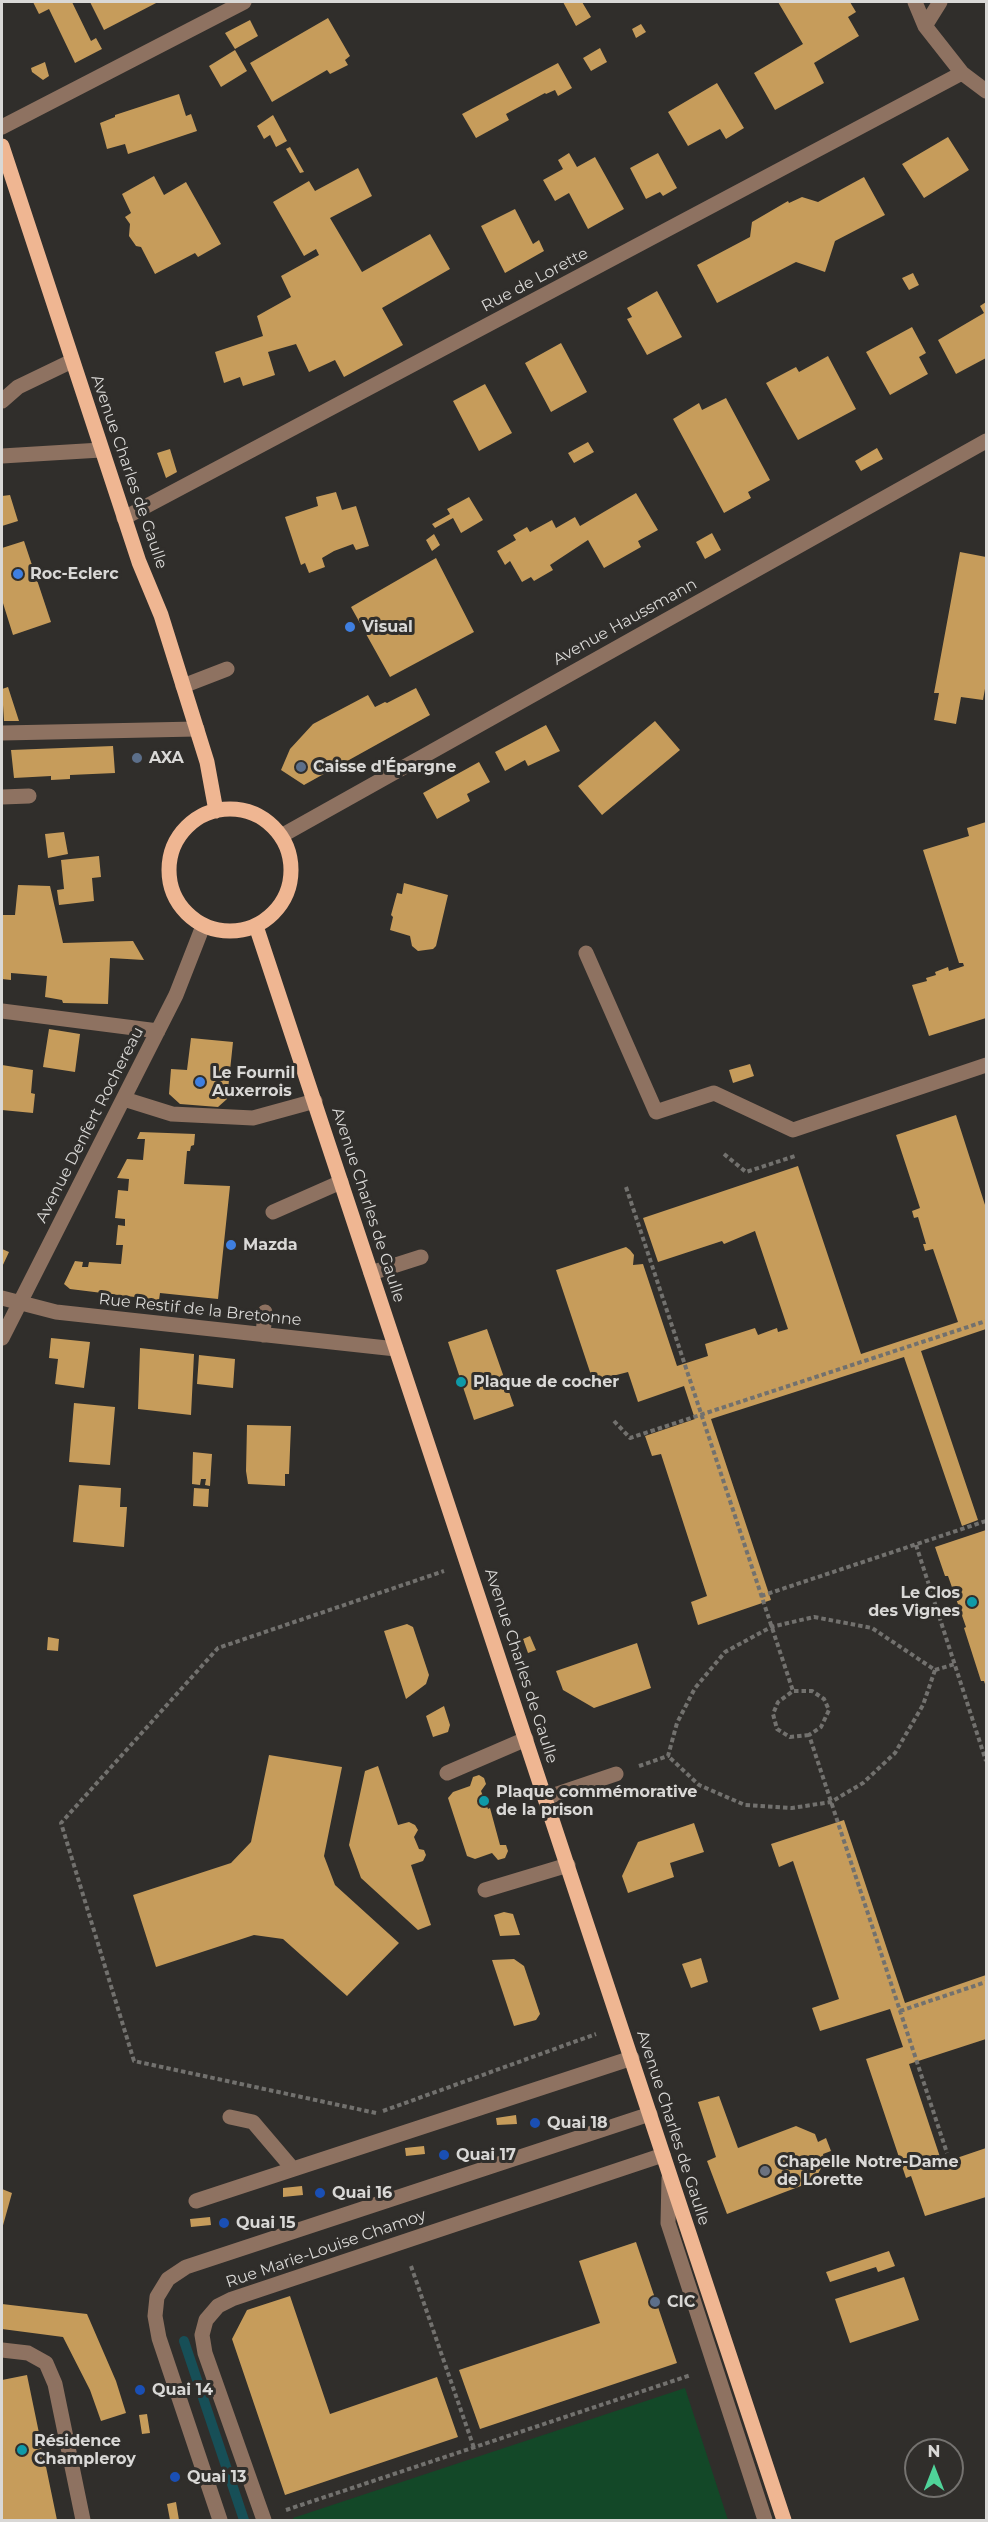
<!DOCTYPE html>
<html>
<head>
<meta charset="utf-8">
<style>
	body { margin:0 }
	#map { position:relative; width:988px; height:2522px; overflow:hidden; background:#302e2b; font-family:Montserrat,sans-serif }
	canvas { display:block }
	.frame { position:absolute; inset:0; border:3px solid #d9d8d6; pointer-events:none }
	.north { position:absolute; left:904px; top:2438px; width:60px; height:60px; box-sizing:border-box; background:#302e2b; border:2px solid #74726f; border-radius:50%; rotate:0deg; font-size:16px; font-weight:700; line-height:24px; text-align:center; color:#d9d8d6 }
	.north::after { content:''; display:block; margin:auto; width:21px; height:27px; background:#4fd399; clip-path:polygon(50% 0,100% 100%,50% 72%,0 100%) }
</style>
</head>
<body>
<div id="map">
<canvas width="988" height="2522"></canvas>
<div class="frame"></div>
<div class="north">N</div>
</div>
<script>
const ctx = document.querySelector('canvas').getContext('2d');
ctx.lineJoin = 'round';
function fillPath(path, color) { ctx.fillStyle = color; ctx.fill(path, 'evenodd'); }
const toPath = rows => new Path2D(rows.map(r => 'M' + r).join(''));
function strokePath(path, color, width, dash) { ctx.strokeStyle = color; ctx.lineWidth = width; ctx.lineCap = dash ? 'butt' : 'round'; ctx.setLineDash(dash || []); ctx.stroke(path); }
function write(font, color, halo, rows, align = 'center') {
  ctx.font = font + ' Montserrat,sans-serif'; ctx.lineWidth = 6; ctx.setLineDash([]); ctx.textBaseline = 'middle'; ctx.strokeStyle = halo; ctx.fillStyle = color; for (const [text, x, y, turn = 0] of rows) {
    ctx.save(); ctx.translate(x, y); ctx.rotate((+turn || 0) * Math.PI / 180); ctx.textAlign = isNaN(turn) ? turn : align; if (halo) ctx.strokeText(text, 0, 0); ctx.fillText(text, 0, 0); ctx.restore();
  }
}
fillPath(toPath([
	[685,2388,728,2520,294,2520,293,2518]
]), '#134828');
strokePath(toPath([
	[184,2341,244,2520]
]), '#174f57', 10);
fillPath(toPath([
	[33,2,72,2,91,41,96,38,102,49,75,63,49,9,39,14],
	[90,2,158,2,104,30],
	[563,2,582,2,591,17,576,26],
	[778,2,850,2,856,12,848,17,859,36,814,63,824,83,775,110,754,73,803,44],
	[328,18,350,56,345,60,348,65,330,74,327,70,272,102,250,63],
	[250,20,258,36,235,49,225,33],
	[641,24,646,32,636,38,632,29],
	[600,48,607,62,591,71,583,58],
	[235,50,247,71,221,87,209,66],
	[45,62,49,76,43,80,32,72,31,68],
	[558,63,572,88,558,96,555,90,546,94,545,93,506,114,509,120,476,138,462,114],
	[717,83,744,128,726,139,720,129,688,146,668,112],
	[179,94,186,116,191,114,197,131,128,154,125,144,107,149,100,123,115,117,115,115],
	[273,115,287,141,276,147,270,135,264,139,257,126],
	[948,137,969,170,924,198,902,164],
	[290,147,304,172,300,173,286,149],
	[569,153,577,167,595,157,624,209,588,229,569,193,555,201,543,180,563,169,558,160],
	[658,153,677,188,663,196,660,192,646,199,630,168],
	[358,168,372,196,330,218,362,272,430,234,450,269,382,308,403,345,344,377,335,360,309,372,296,344,268,352,275,375,243,386,240,377,224,383,215,352,263,336,257,316,291,297,281,276,319,255,316,249,304,256,273,202,309,181,315,191],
	[154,176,164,195,186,182,221,244,198,257,195,253,155,274,141,247,136,246,129,236,130,224,125,217,131,213,122,194],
	[864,177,885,215,835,241,825,272,796,262,717,303,697,265,750,237,752,222,788,201,789,203,802,197,818,202],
	[515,209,533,244,539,240,544,251,505,273,481,226],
	[913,273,919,285,909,290,902,278],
	[657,291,682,337,647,355,627,319,632,317,627,308],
	[986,302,986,358,956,374,938,340,984,313,980,306],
	[912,327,926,353,919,357,928,374,890,395,866,352],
	[561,343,587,392,551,412,525,363],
	[828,356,856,409,798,440,766,383,796,367,799,372],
	[485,384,512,433,479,451,453,401],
	[726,398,770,480,748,492,751,498,724,513,673,419,699,403,702,410],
	[588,442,594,452,574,463,568,453],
	[877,448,883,459,861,471,855,461],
	[170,449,177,472,166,478,157,453],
	[336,492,342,510,356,506,369,546,356,550,353,544,334,551,322,558,325,567,309,573,305,563,301,565,285,517,318,506,316,497],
	[636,493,658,530,638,541,641,547,604,568,588,540,550,565,553,570,534,581,531,577,522,582,510,561,505,565,497,551,516,540,513,535,527,527,530,532,552,520,556,528,575,517,580,526],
	[10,495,18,521,2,526,2,496],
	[469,497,483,520,461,533,453,518,435,528,432,524,450,514,447,509],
	[712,533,721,550,705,559,696,542],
	[434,534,440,545,432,551,426,540],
	[24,541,51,622,13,635,2,600,2,548],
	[960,552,986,557,986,683,983,700,961,697,956,724,934,720,939,693,934,693],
	[436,558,474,632,390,677,351,607],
	[8,687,19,721,4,721,2,689],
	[416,688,430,715,304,785,281,770,290,749,313,724,368,695,375,707,385,702,387,703],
	[655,721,680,750,602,815,578,786],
	[546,725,560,751,528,766,525,760,505,771,495,752],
	[113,746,115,773,70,775,70,779,51,780,51,776,14,778,11,750],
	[479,762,490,782,467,794,470,801,437,819,423,793],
	[986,822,986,1018,929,1036,912,985,927,981,926,978,936,975,935,972,948,967,949,971,964,966,963,963,959,963,923,850,969,836,967,828],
	[64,832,68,854,48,858,45,834],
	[99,856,101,877,92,878,94,901,59,905,57,890,64,889,61,860],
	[404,883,448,895,436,946,433,949,418,951,412,946,410,936,390,930,393,917,391,915,397,893,402,894],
	[18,885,50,886,63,943,133,941,144,960,110,958,108,1004,63,1003,62,1000,45,997,47,976,11,973,11,980,2,979,2,915,15,915],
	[49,1029,80,1034,75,1072,43,1067],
	[191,1038,233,1042,227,1099,218,1107,180,1104,169,1094,171,1069,187,1070],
	[750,1064,754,1076,733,1083,729,1070],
	[2,1065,33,1070,31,1093,35,1094,33,1113,2,1110],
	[956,1115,986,1208,986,1329,921,1351,978,1520,962,1526,904,1357,711,1419,771,1600,698,1625,691,1602,707,1596,661,1454,652,1456,645,1436,695,1419,684,1386,638,1402,628,1372,593,1381,556,1270,626,1247,630,1250,634,1255,633,1265,643,1264,677,1366,708,1356,705,1344,755,1328,758,1335,777,1328,778,1332,788,1329,755,1231,724,1244,722,1241,658,1262,643,1218,798,1166,861,1354,958,1322,933,1249,925,1251,923,1244,926,1244,918,1217,914,1218,912,1211,920,1208,896,1135],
	[140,1132,195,1134,194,1145,191,1146,190,1151,187,1151,184,1184,230,1186,218,1299,160,1293,159,1300,70,1289,64,1284,75,1261,83,1262,82,1267,88,1267,89,1262,121,1264,123,1245,116,1245,118,1225,125,1226,125,1219,115,1218,118,1190,128,1191,129,1179,117,1178,127,1159,143,1160,145,1139,137,1139],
	[2,1249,9,1252,2,1267],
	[487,1329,514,1406,474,1420,448,1342],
	[51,1338,90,1342,84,1388,55,1384,58,1359,49,1358],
	[140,1348,194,1354,191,1415,138,1409],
	[199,1355,235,1359,233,1388,197,1384],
	[74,1403,115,1407,110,1465,69,1462],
	[247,1425,291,1426,289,1474,285,1474,285,1486,248,1484,246,1471],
	[193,1452,212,1454,210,1486,205,1485,206,1479,201,1479,200,1485,192,1484],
	[79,1485,121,1488,120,1507,127,1507,124,1547,73,1542],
	[194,1488,209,1489,208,1507,193,1506],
	[986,1530,986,1687,984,1681,981,1681,964,1628,966,1627,948,1576,945,1576,935,1547],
	[407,1624,413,1627,429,1675,426,1684,406,1699,384,1631],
	[530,1636,536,1650,528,1653,523,1639],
	[48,1637,59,1639,58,1651,47,1650],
	[637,1643,651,1688,594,1708,563,1690,556,1671],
	[444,1706,450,1725,448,1732,433,1737,426,1716],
	[269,1755,342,1767,324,1856,335,1885,399,1943,347,1996,283,1939,254,1935,156,1967,133,1895,231,1863,251,1842],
	[378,1766,398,1825,409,1822,415,1825,418,1830,414,1837,419,1849,424,1850,426,1855,423,1861,411,1865,431,1925,418,1930,361,1878,349,1845,365,1771],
	[479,1775,484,1778,486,1784,481,1791,488,1809,490,1808,500,1845,506,1845,508,1851,505,1858,498,1860,492,1853,475,1859,467,1856,448,1798,453,1792,470,1786,473,1777],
	[844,1820,905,2003,986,1975,986,2039,909,2064,942,2163,986,2148,986,2197,925,2216,911,2176,906,2178,866,2059,903,2047,890,2009,820,2031,812,2008,839,1999,793,1861,779,1867,771,1844],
	[694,1823,704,1852,670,1863,674,1877,628,1893,622,1876,638,1842],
	[504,1912,513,1914,520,1935,500,1936,494,1915],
	[701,1958,708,1982,691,1988,682,1964],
	[514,1959,524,1966,540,2014,536,2020,514,2026,492,1960],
	[719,2096,738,2148,796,2126,815,2134,818,2142,826,2138,831,2151,823,2154,825,2161,814,2181,727,2214,707,2161,716,2157,698,2102],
	[516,2115,517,2124,497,2125,496,2118],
	[424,2146,425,2154,406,2156,405,2148],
	[302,2186,303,2195,283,2197,283,2188],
	[2,2189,12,2193,2,2229],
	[210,2217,211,2225,191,2227,190,2219],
	[636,2242,677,2363,480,2429,459,2370,600,2323,579,2261],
	[889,2251,895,2266,878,2272,876,2267,830,2282,826,2272],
	[904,2277,919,2320,850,2343,835,2299],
	[290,2296,330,2414,437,2377,458,2437,285,2495,232,2339,247,2310],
	[2,2304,87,2314,116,2381,126,2413,101,2421,90,2390,63,2337,2,2329],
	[27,2375,57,2520,2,2520,2,2380],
	[147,2414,150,2433,142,2434,139,2415],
	[176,2502,179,2520,170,2520,167,2504]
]), '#c69c5b');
strokePath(toPath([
	[724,1154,746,1172,795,1156],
	[626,1187,793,1691],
	[614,1421,630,1438,986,1321],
	[916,1545,986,1761],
	[761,1596,986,1521],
	[935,1670,955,1664],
	[809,1735,790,1737,777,1729,773,1714,778,1702,793,1691,812,1691,824,1699,829,1710,821,1727,809,1735,947,2153],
	[639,1766,668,1756,677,1723,695,1688,725,1652,771,1627,814,1617,872,1628,935,1670,923,1705,895,1753,863,1783,831,1802,792,1808,745,1805,699,1785,668,1756],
	[900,2011,986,1982],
	[383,2111,596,2034],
	[376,2113,134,2061,61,1823,218,1648,444,1571],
	[411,2266,474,2448],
	[286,2510,691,2375]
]), '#72716e', 4, [4.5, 3]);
strokePath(toPath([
	[915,2,925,26,962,73,986,91],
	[925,26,940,2],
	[2,127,244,2],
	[2,401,18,387,72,361],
	[2,456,101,450],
	[124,518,962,73],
	[183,686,227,669],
	[2,733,197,729],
	[2,797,29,796],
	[281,836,986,441],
	[586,953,656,1112,714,1093,793,1130,986,1065],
	[2,1011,158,1031],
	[124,1099,172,1114,253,1118,315,1101],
	[273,1212,341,1182],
	[371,1273,421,1257],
	[2,1298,56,1312,396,1349],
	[263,1335,265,1312],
	[2,1338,176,995,203,926],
	[447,1773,526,1739],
	[545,1798,616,1774],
	[485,1890,568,1865],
	[230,2117,253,2122,293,2169],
	[669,2178,668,2223,765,2520],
	[196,2201,632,2058],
	[2,2350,28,2353,46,2363,55,2384,83,2520],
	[220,2520,159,2338,155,2316,157,2297,168,2279,186,2267,650,2114],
	[264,2520,205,2353,202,2335,206,2320,218,2306,232,2299,663,2155]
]), '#8e7261', 15);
strokePath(toPath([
	[2,146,139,562,161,615,207,762,216,811],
	'169 870a61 61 0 1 1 122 0a61 61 0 1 1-122 0Z',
	[256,926,784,2520]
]), '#efb692', 15);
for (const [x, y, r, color] of [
	[18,574,6,"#3f7fe0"],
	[350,627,6,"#3f7fe0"],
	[137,758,6,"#5c6f8a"],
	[301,767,6,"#5c6f8a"],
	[200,1082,6,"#3f7fe0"],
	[231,1245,6,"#3f7fe0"],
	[461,1382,6,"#0f9aa8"],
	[972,1602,6,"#0f9aa8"],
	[484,1801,6,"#0f9aa8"],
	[535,2123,6,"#1a4fb4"],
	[444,2155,6,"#1a4fb4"],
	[765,2171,6,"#6b7280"],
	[320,2193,6,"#1a4fb4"],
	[224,2223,6,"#1a4fb4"],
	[655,2302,6,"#5c6f8a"],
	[140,2390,6,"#1a4fb4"],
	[22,2450,6,"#0f9aa8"],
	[175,2477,6,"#1a4fb4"]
]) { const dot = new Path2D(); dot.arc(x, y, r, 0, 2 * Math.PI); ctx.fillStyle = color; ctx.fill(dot); strokePath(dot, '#302e2b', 2); }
write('16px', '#d9d8d6', '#302e2b', [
	["Rue de Lorette",535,280,-28],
	["Avenue Charles de Gaulle",129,472,71],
	["Avenue Haussmann",625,622,-29],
	["Avenue Denfert Rochereau",90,1125,-63],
	["Avenue Charles de Gaulle",368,1205,72],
	["Rue Restif de la Bretonne",200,1310,6],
	["Avenue Charles de Gaulle",521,1666,72],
	["Avenue Charles de Gaulle",673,2128,72],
	["Rue Marie-Louise Chamoy",326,2249,-19]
]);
write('bold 16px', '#d9d8d6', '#302e2b', [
	["Roc-Eclerc",30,574],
	["Visual",362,627],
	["AXA",149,758],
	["Caisse d'Épargne",313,767],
	["Le Fournil",212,1073],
	["Auxerrois",212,1091],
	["Mazda",243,1245],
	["Plaque de cocher",473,1382],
	["Le Clos",960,1593,"right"],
	["des Vignes",960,1611,"right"],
	["Plaque commémorative",496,1792],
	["de la prison",496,1810],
	["Quai 18",547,2123],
	["Quai 17",456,2155],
	["Chapelle Notre-Dame",777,2162],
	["de Lorette",777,2180],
	["Quai 16",332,2193],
	["Quai 15",236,2223],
	["CIC",667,2302],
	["Quai 14",152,2390],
	["Résidence",34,2441],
	["Champleroy",34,2459],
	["Quai 13",187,2477]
], 'left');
</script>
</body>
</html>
